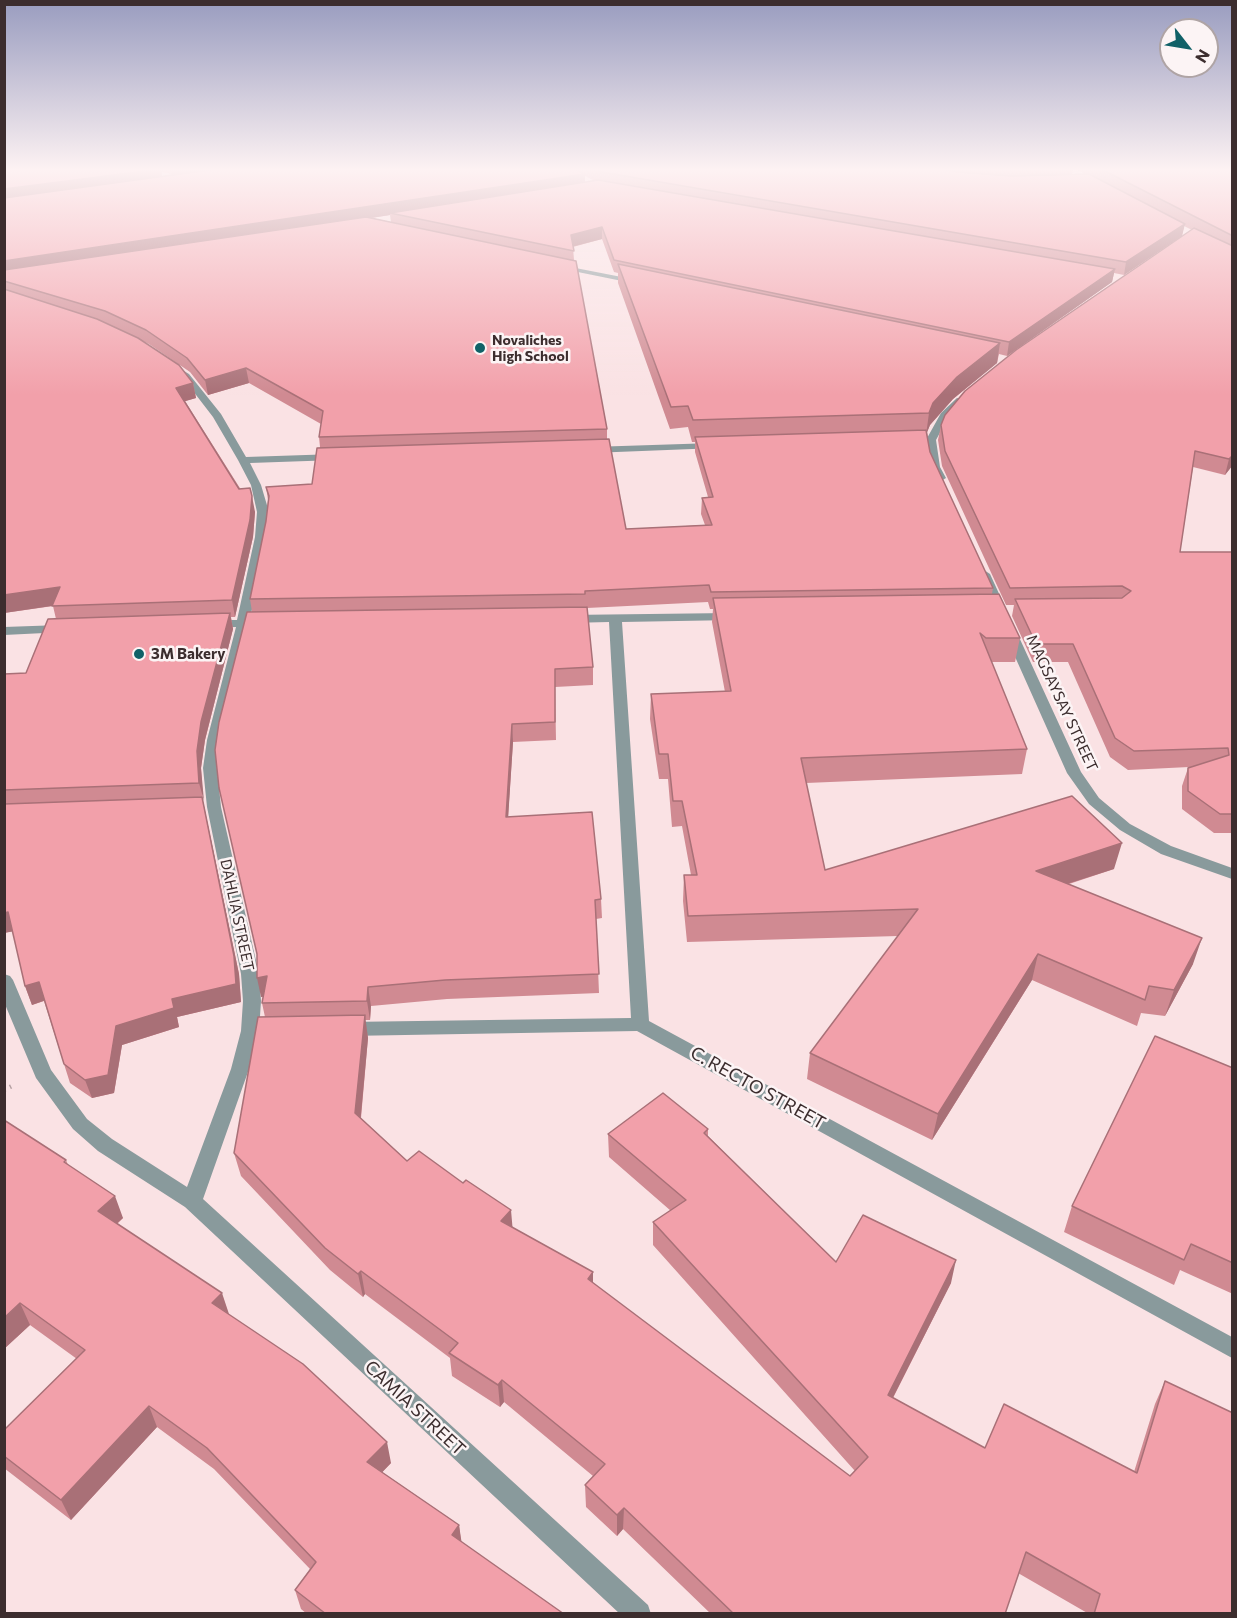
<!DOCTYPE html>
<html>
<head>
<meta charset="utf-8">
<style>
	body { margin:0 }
	#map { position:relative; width:1237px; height:1618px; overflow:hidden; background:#fae2e4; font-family:Commissioner,sans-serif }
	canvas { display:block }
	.frame { position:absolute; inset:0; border:6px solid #3c2d2e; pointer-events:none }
	.north { position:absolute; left:1159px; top:18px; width:60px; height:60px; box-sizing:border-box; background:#fcf4f5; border:2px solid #afa4a5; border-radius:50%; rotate:121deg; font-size:16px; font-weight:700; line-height:24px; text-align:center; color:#3c2d2e }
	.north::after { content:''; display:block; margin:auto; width:21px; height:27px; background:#116168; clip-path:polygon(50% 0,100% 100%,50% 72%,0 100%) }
</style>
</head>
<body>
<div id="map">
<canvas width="1237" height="1618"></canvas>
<div class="frame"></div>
<div class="north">N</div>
</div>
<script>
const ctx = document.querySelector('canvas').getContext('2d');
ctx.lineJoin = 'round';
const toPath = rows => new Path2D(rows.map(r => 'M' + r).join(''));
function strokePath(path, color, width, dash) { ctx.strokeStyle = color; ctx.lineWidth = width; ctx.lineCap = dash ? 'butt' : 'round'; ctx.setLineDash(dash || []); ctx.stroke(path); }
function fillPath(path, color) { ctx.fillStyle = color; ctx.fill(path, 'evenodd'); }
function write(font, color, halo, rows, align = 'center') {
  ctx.font = font + ' Commissioner,sans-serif'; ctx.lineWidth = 5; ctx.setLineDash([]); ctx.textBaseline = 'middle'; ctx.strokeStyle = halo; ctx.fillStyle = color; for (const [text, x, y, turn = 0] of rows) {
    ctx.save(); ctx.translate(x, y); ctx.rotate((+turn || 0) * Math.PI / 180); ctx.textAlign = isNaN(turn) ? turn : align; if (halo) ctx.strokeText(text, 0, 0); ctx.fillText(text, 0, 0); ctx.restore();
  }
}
strokePath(toPath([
	[4,1090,12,1086]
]), '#b5a0a2', 4.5, [1.5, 5]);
fillPath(toPath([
	[555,264,637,280,641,282,637,284,558,268,555,268,555,264],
	[179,368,189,374,221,414,246,457,336,454,341,457,336,460,250,463,261,485,269,512,267,537,250,619,262,619,268,623,262,627,248,627,221,740,217,768,221,807,259,974,261,1001,259,1031,249,1069,203,1199,648,1605,651,1614,620,1614,185,1207,98,1151,73,1129,36,1078,4,1002,4,974,10,976,13,980,51,1070,87,1119,112,1139,187,1187,231,1069,241,1031,243,1001,241,974,207,807,203,768,207,740,236,627,211,628,205,624,211,620,237,620,255,537,257,512,251,485,238,460,213,417,183,378,174,371,179,368],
	[957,398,965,400,949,416,936,440,940,467,946,478,941,481,937,480,930,467,926,440,941,413,957,398],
	[714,443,718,444,718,448,591,453,586,450,591,447,714,443],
	[984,570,990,574,1081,772,1099,798,1130,824,1171,846,1232,868,1232,879,1161,854,1120,830,1089,804,1067,773,978,574,984,570],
	[730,613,734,614,736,617,734,620,622,622,649,1021,1232,1337,1232,1358,637,1031,347,1036,341,1034,338,1029,341,1024,347,1022,631,1018,609,622,568,623,562,619,568,615,730,613],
	[61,625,67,629,65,632,4,635,4,627,61,625]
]), '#899a9c');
fillPath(toPath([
	[4,168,1073,168,1072,174,1085,174,1074,168,1233,168,1233,466,1232,466,1225,475,1193,467,1180,552,1233,552,1233,833,1214,833,1182,809,1182,786,1188,768,1189,767,1128,770,1110,757,1068,662,1033,662,1012,616,1014,605,1006,605,942,466,938,440,941,425,1192,230,1184,226,1182,236,1124,275,1114,273,1112,282,1007,356,999,354,997,363,953,399,930,425,927,432,930,452,993,588,992,594,1020,638,1015,662,991,662,1027,749,1022,774,806,783,825,870,1114,869,1069,884,1193,964,1165,1016,1141,1013,1137,1026,1032,980,932,1140,807,1079,810,1053,898,936,687,942,683,901,684,875,691,875,682,826,672,827,668,779,659,779,650,719,651,694,725,692,712,622,713,609,710,609,708,602,587,608,593,667,593,685,555,687,556,740,513,742,508,817,601,899,602,918,596,919,599,993,447,999,371,1006,370,1020,365,1020,368,1038,361,1118,407,1161,513,1228,593,1272,593,1283,850,1476,855,1471,653,1245,653,1222,671,1211,609,1157,608,1134,708,1129,708,1136,836,1262,951,1283,893,1398,985,1448,1134,1472,1155,1404,1165,1381,1233,1614,1089,1614,1018,1573,1005,1614,711,1614,623,1529,617,1536,586,1507,585,1485,593,1476,504,1402,500,1407,452,1376,450,1358,365,1294,363,1297,330,1270,241,1176,234,1153,265,1017,262,1003,263,997,261,997,252,612,250,599,266,521,268,500,266,487,312,484,320,447,319,437,321,424,249,383,208,395,190,372,149,344,143,341,193,383,196,398,185,401,255,512,253,537,235,617,231,617,233,629,205,740,201,768,203,801,239,974,241,1002,177,1017,179,1027,122,1045,114,1093,92,1098,70,1083,64,1064,44,1001,32,1005,25,986,13,931,4,933,4,674,26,673,56,619,53,606,4,613],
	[162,172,168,173,171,175,162,177],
	[585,176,595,181,585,182],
	[390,215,391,222,372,218],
	[602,239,614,272,618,273,618,283,670,429,688,427,692,442,695,442,695,452,708,497,702,498,701,514,705,525,626,529,607,439,607,429,574,260,573,247],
	[1233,1068,1233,1294,1180,1270,1174,1285,1064,1232,1072,1206],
	[66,1160,68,1165,123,1218,117,1224,229,1314,391,1463,382,1472,459,1525,461,1542,564,1614,307,1614,301,1609,295,1590,310,1569,214,1469,157,1427,71,1520,4,1468,4,1430,77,1359,30,1325,4,1349]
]), '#d08a92');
fillPath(toPath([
	[172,168,256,168,174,179],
	[161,169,163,181,4,202,4,189],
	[585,174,585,186,390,213,390,215,4,274,4,261],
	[1185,224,1182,236,1124,275,1126,262],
	[602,227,602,239,571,247,571,235],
	[1115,269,1112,282,1007,356,1009,342],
	[1000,343,997,363,953,399,930,425,926,435,929,413,933,403,957,377],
	[246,368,249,383,208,395,205,380],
	[193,383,196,398,179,403,176,388],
	[1233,455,1232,466,1225,475,1229,459],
	[252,496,255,512,253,537,235,617,232,600],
	[60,587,65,604,4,613,4,595],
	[230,613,233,629,205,740,201,768,204,801,199,783,197,751,201,722],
	[512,724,513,742,507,835,506,817],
	[202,797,239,974,241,1002,177,1017,179,1027,122,1045,114,1093,92,1098,85,1080,116,1026,172,999],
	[1122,843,1114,869,1029,896,1036,871],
	[8,912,15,931,4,933,4,913],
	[1202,938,1193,964,1165,1016,1174,990],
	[1038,954,1032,980,932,1140,938,1114],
	[267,976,271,995,261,997,257,978],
	[39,982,46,1000,32,1005,25,986],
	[368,987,371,1006,370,1020,367,1001],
	[365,1015,368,1038,359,1136,355,1113],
	[115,1196,123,1218,106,1233,98,1211],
	[511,1210,513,1233,501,1221],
	[956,1260,951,1283,883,1417,888,1395],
	[361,1271,365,1294,363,1297,358,1274],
	[593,1272,593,1295,588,1279],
	[222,1293,229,1314,212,1303],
	[20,1303,30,1325,4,1349,4,1318],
	[502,1380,504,1402,500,1407,498,1385],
	[149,1406,157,1427,71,1520,61,1500],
	[387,1442,391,1463,372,1483,367,1462],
	[624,1508,623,1529,617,1536,617,1515],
	[459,1525,462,1545,452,1535]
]), '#a97077');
const building = toPath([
	[4,168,156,168,161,169,4,189,4,168],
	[224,168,572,168,585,174,4,261,4,198,224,168],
	[593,168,939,168,958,172,1011,176,1089,174,1185,224,1126,262,602,172,593,168],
	[1099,168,1233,168,1233,236,1099,168],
	[598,180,1115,269,1009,342,614,260,602,227,571,235,574,251,390,213,598,180],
	[366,217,576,261,607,429,319,437,323,411,246,368,205,380,187,358,146,330,105,311,4,281,4,270,366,217],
	[1194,228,1233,246,1233,455,1229,459,1195,451,1180,552,1233,552,1233,814,1220,814,1188,791,1188,768,1229,755,1228,748,1134,751,1115,738,1073,644,1036,644,1015,599,1122,598,1131,591,1122,586,1010,588,945,451,941,425,945,415,965,391,1016,350,1194,228],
	[618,264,1000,343,957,377,933,403,929,413,693,420,688,406,671,407,618,264],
	[4,289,97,319,138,338,179,365,193,383,176,388,239,489,250,488,252,496,250,520,232,600,52,606,60,587,4,595,4,289],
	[926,430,930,452,993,588,711,592,709,585,585,591,585,594,250,599,266,521,269,496,266,487,312,484,317,448,609,439,626,529,712,525,702,498,713,497,695,437,926,430],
	[999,594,1020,638,986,638,980,633,1027,749,801,758,825,870,1072,796,1122,843,1036,871,1202,938,1174,990,1149,986,1145,1000,1038,954,938,1114,810,1053,918,909,688,916,684,875,697,875,682,801,673,801,668,754,659,754,651,694,731,691,713,598,999,594],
	[587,607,593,667,555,669,555,722,512,724,506,817,592,812,601,899,595,900,599,974,445,980,368,987,367,1001,262,1003,267,976,257,978,257,954,219,788,215,750,219,722,247,612,587,607],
	[230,613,201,722,197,751,199,783,4,790,4,674,26,673,48,619,230,613],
	[202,797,234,956,236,984,172,999,174,1008,116,1026,108,1075,85,1080,64,1064,39,982,25,986,8,912,4,913,4,804,202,797],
	[365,1015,355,1113,407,1161,419,1151,463,1183,466,1180,511,1210,501,1221,593,1272,588,1279,850,1476,868,1457,653,1222,686,1200,608,1134,663,1093,708,1129,704,1133,836,1262,863,1215,956,1260,888,1395,985,1448,1004,1404,1137,1473,1165,1381,1233,1413,1233,1614,1094,1614,1100,1594,1026,1552,1005,1614,734,1614,624,1508,617,1515,585,1485,605,1464,502,1380,498,1385,449,1353,458,1343,361,1271,358,1274,325,1248,234,1153,258,1017,365,1015],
	[1155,1036,1233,1068,1233,1263,1191,1244,1184,1260,1072,1206,1155,1036],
	[4,1120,66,1160,64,1162,115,1196,98,1211,222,1293,212,1303,303,1364,387,1442,367,1462,459,1525,452,1535,564,1614,326,1614,295,1590,316,1562,207,1448,149,1406,61,1500,4,1456,4,1430,85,1350,20,1303,4,1318,4,1120]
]);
fillPath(building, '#f2a0aa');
strokePath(building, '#a97077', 1.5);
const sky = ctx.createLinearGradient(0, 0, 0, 395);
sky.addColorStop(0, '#999cbf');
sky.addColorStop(0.43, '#fdf2f3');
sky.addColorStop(1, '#fdf2f300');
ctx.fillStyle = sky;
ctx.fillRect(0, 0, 1237, 395);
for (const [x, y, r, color] of [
	[480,348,6,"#116168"],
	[139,654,6,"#116168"]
]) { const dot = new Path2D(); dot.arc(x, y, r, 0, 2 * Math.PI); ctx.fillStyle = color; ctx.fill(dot); strokePath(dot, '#fcf4f5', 2); }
write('bold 14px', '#3c2d2e', '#fcf4f5', [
	["Novaliches",492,340],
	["High School",492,356]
], 'left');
write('bold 15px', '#3c2d2e', '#fcf4f5', [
	["3M Bakery",151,654]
], 'left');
write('15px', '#3c2d2e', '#fcf4f5', [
	["MAGSAYSAY STREET",1062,703,65],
	["DAHLIA STREET",237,915,78]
]);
write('18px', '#3c2d2e', '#fcf4f5', [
	["C. RECTO STREET",758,1088,29],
	["CAMIA STREET",415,1408,43]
]);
</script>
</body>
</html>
